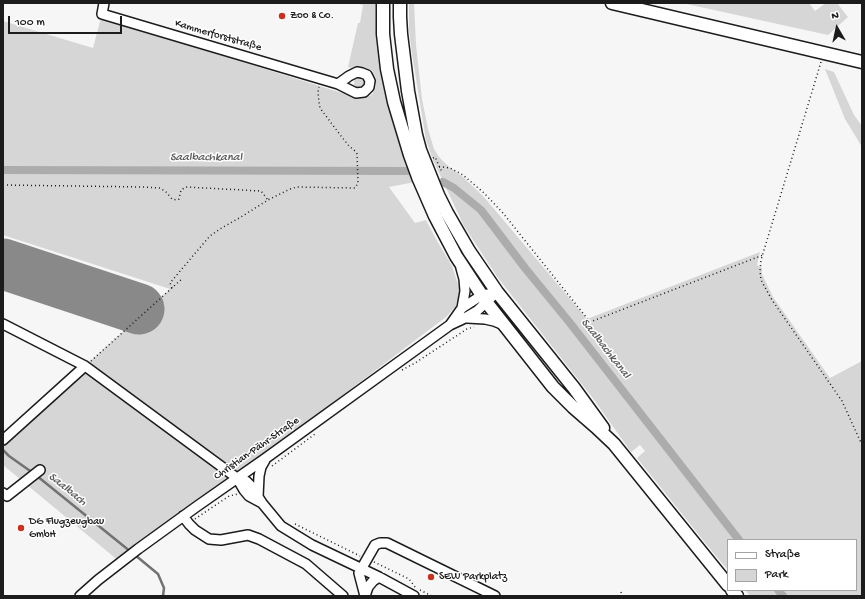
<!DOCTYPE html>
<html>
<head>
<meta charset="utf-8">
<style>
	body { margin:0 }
	#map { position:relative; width:865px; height:599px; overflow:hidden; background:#f6f6f6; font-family:"Gochi Hand",sans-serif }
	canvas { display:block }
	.frame { position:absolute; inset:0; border:4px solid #1c1c1c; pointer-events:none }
	.legend { position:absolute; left:727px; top:539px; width:130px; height:52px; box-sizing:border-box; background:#fff; border:1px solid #a4a4a4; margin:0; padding:5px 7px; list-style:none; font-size:12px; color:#1c1c1c }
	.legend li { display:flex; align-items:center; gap:8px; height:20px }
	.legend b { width:20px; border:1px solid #a4a4a4 }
	.north { position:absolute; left:817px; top:8px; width:40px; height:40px; -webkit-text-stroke:3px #fff; paint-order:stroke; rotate:351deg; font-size:11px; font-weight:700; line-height:16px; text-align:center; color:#1c1c1c }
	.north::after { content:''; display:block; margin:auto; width:14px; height:18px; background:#1c1c1c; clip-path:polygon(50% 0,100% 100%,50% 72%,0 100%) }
	.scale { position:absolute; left:8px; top:16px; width:114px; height:18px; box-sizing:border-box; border:2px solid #1c1c1c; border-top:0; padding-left:5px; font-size:12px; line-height:14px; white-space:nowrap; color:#1c1c1c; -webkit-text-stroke:3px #fff; paint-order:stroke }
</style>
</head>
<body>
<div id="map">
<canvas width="865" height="599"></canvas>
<div class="frame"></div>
<ul class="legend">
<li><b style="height:5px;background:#fff"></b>Straße</li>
<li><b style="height:11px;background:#d6d6d6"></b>Park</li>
</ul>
<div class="north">N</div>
<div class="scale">100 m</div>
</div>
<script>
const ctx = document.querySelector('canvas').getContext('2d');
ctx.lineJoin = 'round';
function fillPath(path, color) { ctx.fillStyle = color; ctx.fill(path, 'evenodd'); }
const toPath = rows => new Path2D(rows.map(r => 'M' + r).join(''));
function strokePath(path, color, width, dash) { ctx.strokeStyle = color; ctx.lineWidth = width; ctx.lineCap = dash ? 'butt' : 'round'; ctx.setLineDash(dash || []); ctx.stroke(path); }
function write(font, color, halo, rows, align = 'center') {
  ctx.font = font + ' "Gochi Hand",sans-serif'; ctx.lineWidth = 3; ctx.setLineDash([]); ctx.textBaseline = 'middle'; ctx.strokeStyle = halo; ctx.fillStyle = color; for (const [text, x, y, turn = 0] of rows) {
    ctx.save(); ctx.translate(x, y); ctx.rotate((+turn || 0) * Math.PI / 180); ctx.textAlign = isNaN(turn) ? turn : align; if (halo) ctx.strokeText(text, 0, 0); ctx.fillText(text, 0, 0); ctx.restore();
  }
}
fillPath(toPath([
	[355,3,378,3,382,70,387,103,404,155,415,182,389,187,415,223,426,220,436,239,452,266,460,290,456,306,446,317,183,516,120,562,3,465,3,440,170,289,3,235,3,21,93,48,101,18,355,97,370,96,373,93,376,86,376,78,372,71,364,67,356,66,351,68,348,67,358,23,360,23,363,5],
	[409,3,414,3,416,45,422,99,428,129,434,149,439,157,448,166,463,177,484,197,587,319,760,252,757,265,762,268,762,274,773,297,830,378,862,361,862,596,750,596,745,590,856,590,856,540,728,540,728,570,715,555,637,458,645,451,640,445,631,452,592,397,498,278,464,226,433,160,426,140,412,54,409,30],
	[682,3,809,3,815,11,826,3,837,3,848,17,828,35],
	[825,69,834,72,854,115,862,126,862,147,845,119],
	'354 83a5 5 0 1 1 10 0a5 5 0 1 1-10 0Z',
	[430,192,482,280,484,286,483,289,482,289,448,230]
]), '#d6d6d6');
strokePath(toPath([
	[3,450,9,456,33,473],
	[37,476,131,552],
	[135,555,158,574,164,588,163,596]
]), '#727272', 2.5);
strokePath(toPath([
	[3,170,408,171],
	[443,182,454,188,481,210,525,268,570,323,739,540],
	[778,590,783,596]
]), '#acacac', 8);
strokePath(toPath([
	[3,264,139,309]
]), '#898989', 51);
const minor = toPath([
	[104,3,102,14,338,84,356,93,364,92,369,87,370,81,367,75,362,73,357,72,349,76,338,84],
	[461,268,464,279,465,291,462,308],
	[467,318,485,319,494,321,504,325],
	[3,324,85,366,237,478,244,490,249,496,262,503],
	[450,325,462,308,482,295,488,294],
	[3,440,85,366],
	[237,478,242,478,246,481,251,486,262,503,281,526,312,545,379,577,414,596],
	[3,493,7,496,40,470],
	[258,497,259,476,261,467,265,460],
	[183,516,189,524,195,530,209,539,221,540,248,535,259,539,306,564,343,596],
	[80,596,98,580,138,549,196,507,266,458,450,325,465,318,477,311,497,292],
	[365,596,359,573,375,545,380,543,387,543,495,596],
	[365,596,368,587,373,581,379,577]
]);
const major = toPath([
	[383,3,383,34,387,69,394,102,410,155,418,177,435,216,456,256,487,303,553,387,573,407,596,427,614,444,728,585],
	[400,3,400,17,401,34,408,91,416,135,420,150,438,195,447,213,469,251,497,292,574,388,603,428],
	[612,3,862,62],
	[732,590,737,596]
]);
strokePath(minor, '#1c1c1c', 12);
strokePath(major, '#1c1c1c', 15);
strokePath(toPath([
	[821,62,761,260,760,271,761,280,772,300,842,401,862,445],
	[433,158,435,157,442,172],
	[439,167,443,167,450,168,463,175,484,193,503,213,590,322,763,255],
	[3,185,143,187,160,188,166,192,172,199,177,200,179,199,181,190,186,187,261,191,268,200],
	[172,288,170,283,203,244,210,236,220,229,241,217,268,200,290,189,297,187,355,188,358,183,357,154,355,151,349,146,341,136,320,108,319,102,318,92,319,87],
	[91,361,183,278],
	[402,370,415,363,467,329,474,327],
	[272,466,315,434],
	[195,519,229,496,238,494],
	[295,524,360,556],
	[374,562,409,579,415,587],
	[420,590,432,596],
	[621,592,622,596]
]), '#1c1c1c', 1.5, [1, 3]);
strokePath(minor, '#fff', 9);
strokePath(major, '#fff', 12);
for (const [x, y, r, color] of [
	[282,16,4,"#c8321e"],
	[21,528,4,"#c8321e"],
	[431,577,4,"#c8321e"]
]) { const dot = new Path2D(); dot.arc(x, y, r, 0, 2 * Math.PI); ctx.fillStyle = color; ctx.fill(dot); strokePath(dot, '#fff', 1.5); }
write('11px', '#1c1c1c', '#fff', [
	["Zoo & Co.",290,16],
	["DG Flugzeugbau",29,522],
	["GmbH",29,535],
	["SEW Parkplatz",439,577]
], 'left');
write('11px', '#1c1c1c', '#fff', [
	["Kammerforststraße",218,36,16],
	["Christian-Pähr-Straße",257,449,-35]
]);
write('italic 12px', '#5d5d5d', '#fff', [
	["Saalbachkanal",206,158],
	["Saalbachkanal",605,349,52],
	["Saalbach",67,490,39]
]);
</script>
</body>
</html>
